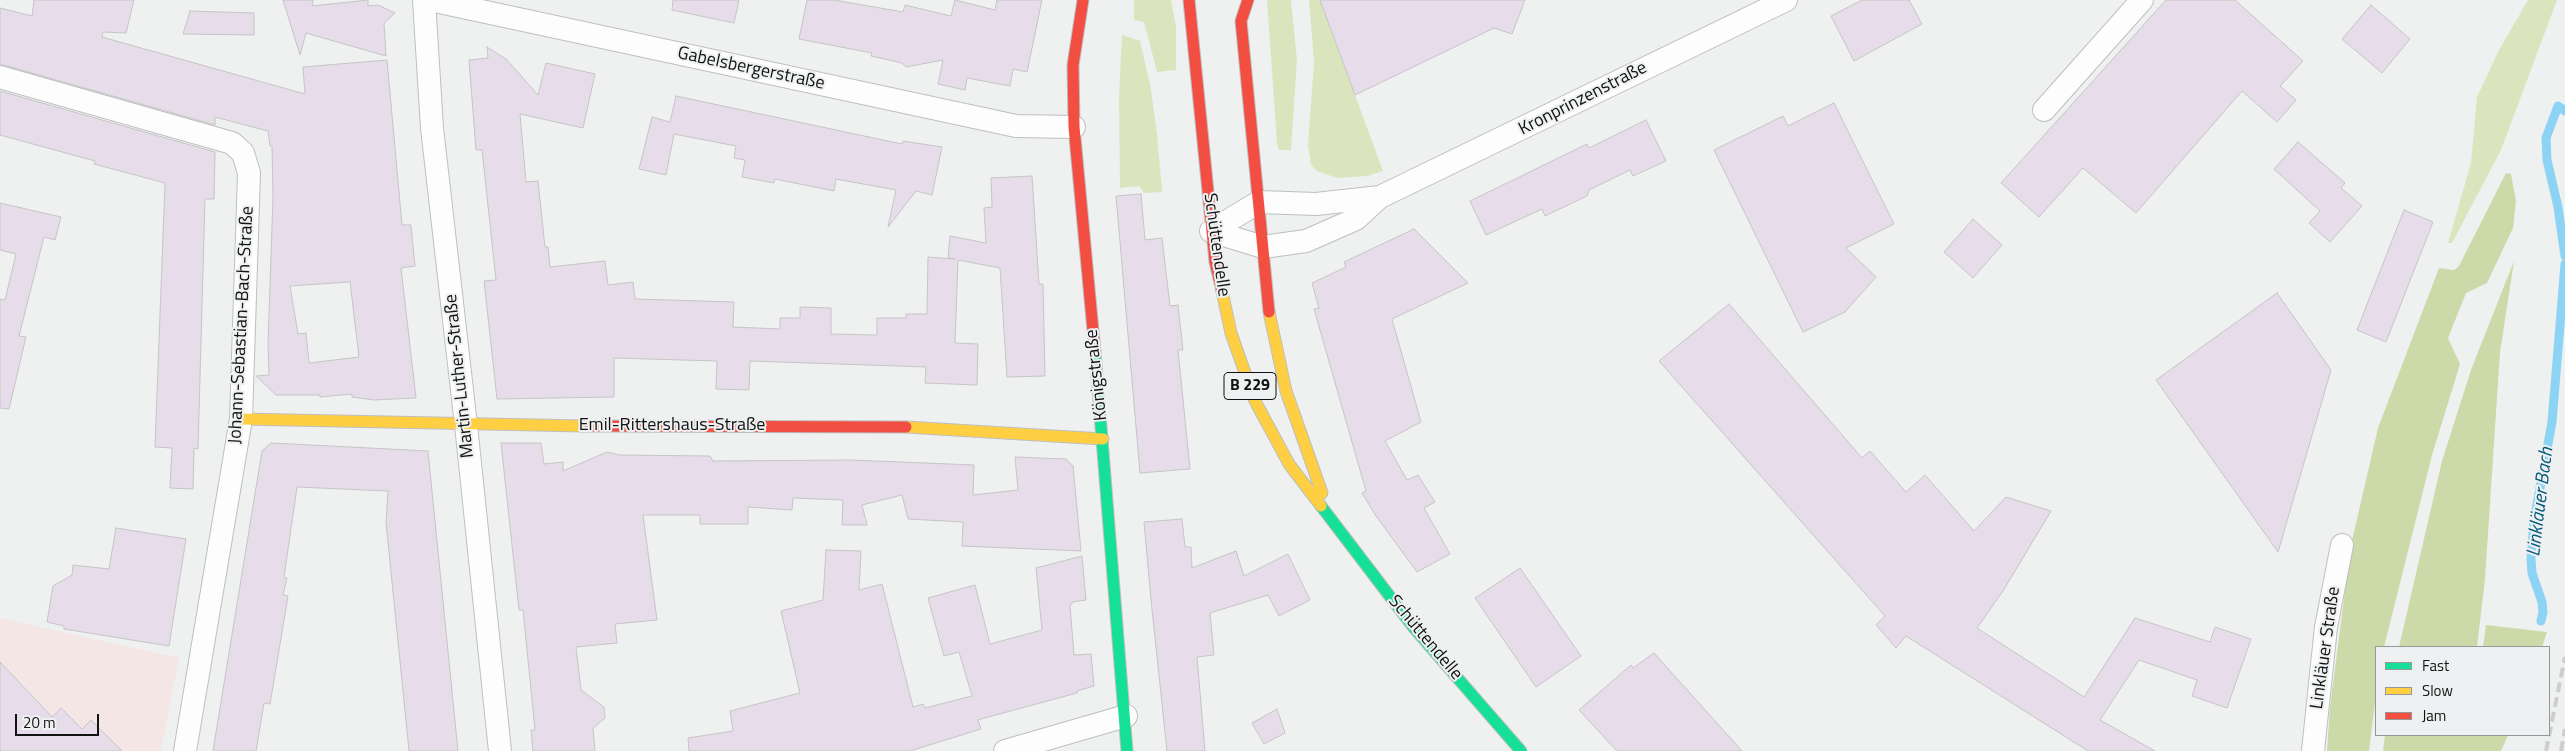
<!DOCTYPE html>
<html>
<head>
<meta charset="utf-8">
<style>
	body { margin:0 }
	#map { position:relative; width:2565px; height:751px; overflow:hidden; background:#eff0f0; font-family:"Titillium Web",sans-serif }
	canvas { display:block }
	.legend { position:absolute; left:2375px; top:646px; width:175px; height:90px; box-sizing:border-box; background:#eef0f1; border:1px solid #969898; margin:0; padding:6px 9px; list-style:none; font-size:15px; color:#121313 }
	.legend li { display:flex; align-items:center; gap:10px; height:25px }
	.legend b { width:25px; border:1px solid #969898 }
	.scale { position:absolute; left:15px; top:714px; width:84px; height:22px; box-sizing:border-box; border:2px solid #121313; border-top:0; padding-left:6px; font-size:15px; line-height:18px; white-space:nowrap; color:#121313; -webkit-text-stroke:4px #eef0f1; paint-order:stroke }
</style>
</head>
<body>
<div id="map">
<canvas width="2565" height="751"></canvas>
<ul class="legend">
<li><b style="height:6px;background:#16e098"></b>Fast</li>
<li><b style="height:6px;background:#ffcf43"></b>Slow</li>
<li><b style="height:6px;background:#f24e42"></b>Jam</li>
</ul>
<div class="scale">20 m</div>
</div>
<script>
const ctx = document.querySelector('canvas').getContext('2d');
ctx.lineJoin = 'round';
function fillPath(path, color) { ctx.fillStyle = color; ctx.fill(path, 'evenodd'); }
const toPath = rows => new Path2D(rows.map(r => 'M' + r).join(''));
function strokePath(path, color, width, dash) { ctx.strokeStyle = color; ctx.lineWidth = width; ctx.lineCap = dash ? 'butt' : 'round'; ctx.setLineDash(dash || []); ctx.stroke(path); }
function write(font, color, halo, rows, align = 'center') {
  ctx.font = font + ' "Titillium Web",sans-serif'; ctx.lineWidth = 4; ctx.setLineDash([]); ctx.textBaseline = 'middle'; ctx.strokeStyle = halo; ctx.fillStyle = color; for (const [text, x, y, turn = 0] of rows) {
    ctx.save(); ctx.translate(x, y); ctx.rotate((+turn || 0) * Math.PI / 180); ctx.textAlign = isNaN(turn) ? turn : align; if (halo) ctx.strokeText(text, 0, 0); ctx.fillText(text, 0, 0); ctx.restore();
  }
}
fillPath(toPath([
	[0,618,179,658,161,751,0,751]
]), '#f4e6e5');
fillPath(toPath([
	[1134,0,1171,0,1176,27,1176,70,1157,72,1144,22,1134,20],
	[1267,0,1291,0,1297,60,1291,150,1279,150,1277,143],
	[1309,0,1320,0,1383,171,1367,176,1337,178,1317,171,1311,165,1308,145,1314,62],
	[2528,0,2557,0,2501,150,2452,243,2448,243,2471,163,2477,97,2498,52],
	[1122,35,1140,41,1150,84,1157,133,1162,192,1144,193,1139,186,1120,188,1119,98]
]), '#dae5be');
fillPath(toPath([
	[2506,173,2511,174,2516,201,2513,228,2487,283,2466,293,2448,338,2460,364,2432,455,2384,647,2376,647,2376,695,2369,751,2327,751,2330,707,2351,545,2378,428,2439,268,2454,270,2459,266],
	[2514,261,2500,352,2485,579,2477,647,2399,647,2442,461,2471,370],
	[2486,625,2547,632,2542,647,2483,647],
	[2385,735,2508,735,2501,751,2383,751]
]), '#ccd9a9');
strokePath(toPath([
	[2565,111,2558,106,2546,138,2547,160,2558,207,2565,256],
	[2541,621,2543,612,2542,602,2532,573,2531,559,2534,521,2552,422,2565,264]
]), '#8dd4f4', 9);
const building = toPath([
	[34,0,134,0,126,33,103,32,102,37,305,94,303,67,387,60,402,225,411,225,415,266,401,268,416,398,374,400,352,397,352,394,320,397,320,395,276,395,256,376,269,375,268,344,273,197,272,146,270,146,268,131,215,117,215,125,0,64,0,8,32,16,34,0],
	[350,282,359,357,309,363,306,333,298,334,290,286,350,282],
	[283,0,313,0,312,6,368,0,368,6,378,5,395,13,384,23,386,56,306,33,300,55,283,0],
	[673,0,739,0,734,23,672,10,673,0],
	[807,0,834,0,903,12,905,5,951,16,955,0,995,10,997,0,1042,0,1027,72,1013,69,1010,86,967,78,965,90,938,84,943,60,906,67,902,63,871,56,872,53,799,39,807,0],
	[1320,0,1525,0,1512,34,1494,28,1355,95,1320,0],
	[1862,0,1909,0,1922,24,1854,61,1831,16,1862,0],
	[2166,0,2235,0,2303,61,2280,86,2296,100,2277,122,2242,91,2136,213,2083,168,2039,217,2001,183,2166,0],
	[2371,5,2410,39,2382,73,2342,39,2371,5],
	[190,11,254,13,254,35,183,34,190,11],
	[487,47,506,59,538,95,546,63,595,74,583,128,520,114,526,182,538,181,545,247,548,247,550,267,605,261,608,285,633,282,635,299,734,302,733,327,780,329,780,318,800,318,800,307,831,308,831,334,877,335,877,318,906,318,906,314,927,314,928,257,955,259,948,258,950,236,986,243,984,208,992,207,991,178,1032,176,1039,284,1043,284,1045,376,1007,377,1000,268,958,260,955,343,978,344,977,385,925,383,926,367,750,361,749,390,716,389,717,361,614,358,614,397,497,399,484,281,496,280,482,150,476,150,469,60,488,58,487,47],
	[0,91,215,152,214,199,205,199,198,449,194,448,193,489,170,488,172,448,155,447,165,183,94,164,95,161,0,135,0,91],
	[676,96,902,144,903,141,942,147,932,195,916,191,888,227,896,190,836,179,834,191,775,179,774,183,742,177,745,160,734,158,736,146,674,134,666,175,639,169,652,117,670,122,676,96],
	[1834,103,1894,224,1846,248,1876,277,1845,312,1803,332,1714,150,1783,116,1788,126,1834,103],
	[1646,120,1666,161,1633,176,1630,170,1589,190,1587,196,1545,216,1542,209,1486,235,1470,201,1587,144,1589,148,1646,120],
	[2298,142,2345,183,2341,188,2362,206,2330,242,2309,223,2320,211,2274,169,2298,142],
	[1141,194,1145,240,1162,238,1170,306,1178,305,1183,350,1178,350,1190,469,1140,473,1116,196,1141,194],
	[0,203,61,217,55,240,44,237,19,336,26,337,9,409,0,408,0,299,5,300,16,254,0,250,0,203],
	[2404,210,2433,222,2386,342,2357,330,2404,210],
	[1973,219,2002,245,1973,278,1944,252,1973,219],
	[1414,229,1468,283,1392,319,1421,422,1385,441,1407,480,1418,475,1435,502,1424,508,1450,554,1417,572,1376,516,1362,493,1366,491,1314,309,1319,308,1312,283,1346,267,1344,262,1414,229],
	[2277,293,2331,370,2278,552,2156,380,2277,293],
	[1729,304,1862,458,1870,451,1906,492,1925,475,1974,531,2006,497,2051,511,2003,591,1977,628,2084,697,2135,618,2210,642,2215,627,2251,639,2227,708,2192,696,2197,680,2139,660,2100,720,2155,751,2088,751,1906,636,1896,648,1876,625,1885,616,1659,361,1729,304],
	[271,443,428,451,458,751,409,751,386,522,388,491,297,487,284,577,287,578,283,595,288,596,270,704,264,703,256,751,213,751,262,451,271,443],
	[501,443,541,443,544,464,563,462,563,471,607,452,619,455,710,456,713,461,851,460,974,465,973,495,1018,490,1015,457,1066,459,1073,466,1081,551,962,546,963,522,908,519,902,495,862,505,867,525,842,525,843,500,793,498,792,510,748,507,748,524,700,524,700,515,643,515,657,620,615,624,617,643,576,647,581,690,604,707,605,718,593,728,595,751,533,751,531,730,535,730,523,610,519,610,501,443],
	[1182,519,1185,547,1191,547,1192,568,1236,551,1244,576,1288,554,1310,600,1279,616,1268,595,1210,613,1214,655,1197,657,1205,751,1167,751,1151,600,1144,522,1182,519],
	[116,528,186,539,169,646,64,629,64,626,47,622,53,586,72,575,73,565,109,569,116,528],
	[826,550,861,551,859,590,882,584,913,707,923,704,925,708,972,696,959,652,944,656,928,598,975,585,990,644,1042,630,1036,568,1082,556,1086,600,1072,602,1072,604,1070,605,1074,655,1091,654,1094,686,1077,691,1077,693,981,719,978,720,981,729,910,751,689,751,688,738,733,731,730,711,800,693,781,611,823,600,826,550],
	[1520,568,1581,656,1536,687,1475,598,1520,568],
	[1654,653,1742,751,1617,751,1579,710,1631,665,1633,668,1654,653],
	[0,662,52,717,61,708,82,729,91,720,122,751,0,751,0,662],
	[1277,709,1285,733,1264,744,1252,723,1277,709]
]);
fillPath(building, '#e7dce9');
strokePath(building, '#c4c5c5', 1);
const street = toPath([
	[424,0,432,128,466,425,500,751],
	[430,0,1016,126,1074,127],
	[0,77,232,143,243,153,249,173,241,419,185,751],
	[2044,110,2142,0],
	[1211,231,1263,247,1306,241,1356,219,1380,197,1786,0],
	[1211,231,1259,202,1316,204,1380,197],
	[1005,751,1126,716],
	[2313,751,2326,627,2342,545]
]);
const fast = toPath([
	[1095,352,1127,751],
	[1321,506,1414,628,1521,751]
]);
const slow = toPath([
	[1222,291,1231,333,1255,401,1289,464,1321,506],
	[1269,312,1286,391,1322,493],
	[241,419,584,426],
	[906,427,1103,439]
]);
const jam = toPath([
	[1083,0,1073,65,1074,127,1095,352],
	[1189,0,1215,262,1222,291],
	[1248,0,1241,21,1269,312],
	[584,426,906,427]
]);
strokePath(street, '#bebfbf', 24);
strokePath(fast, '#bebfbf', 13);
strokePath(slow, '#bebfbf', 13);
strokePath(jam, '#bebfbf', 13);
strokePath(street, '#fdfdfd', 22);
strokePath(fast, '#16e098', 11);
strokePath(slow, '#ffcf43', 11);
strokePath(jam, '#f24e42', 11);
strokePath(toPath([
	[2546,751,2565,657],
	[2561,751,2565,729]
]), '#cdcdcd', 4, [10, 5]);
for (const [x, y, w] of [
	[1250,386,52]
]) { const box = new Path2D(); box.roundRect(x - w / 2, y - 13.5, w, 27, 4); ctx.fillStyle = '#eef0f1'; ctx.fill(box); strokePath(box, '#121313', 1); }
write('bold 16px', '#121313', null, [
	["B 229",1250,386]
]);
write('18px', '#121313', '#eef0f1', [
	["Gabelsbergerstraße",751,69,12],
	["Kronprinzenstraße",1583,99,-27],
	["Schüttendelle",1216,245,82],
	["Johann-Sebastian-Bach-Straße",242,325,-87],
	["Königstraße",1097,375,-96],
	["Martin-Luther-Straße",460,376,-96],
	["Emil-Rittershaus-Straße",672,426],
	["Schüttendelle",1425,638,50],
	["Linkläuer Straße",2326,648,-82]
]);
write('italic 19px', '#025a78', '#eef0f1', [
	["Linkläuer Bach",2541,502,-83]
]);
</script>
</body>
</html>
